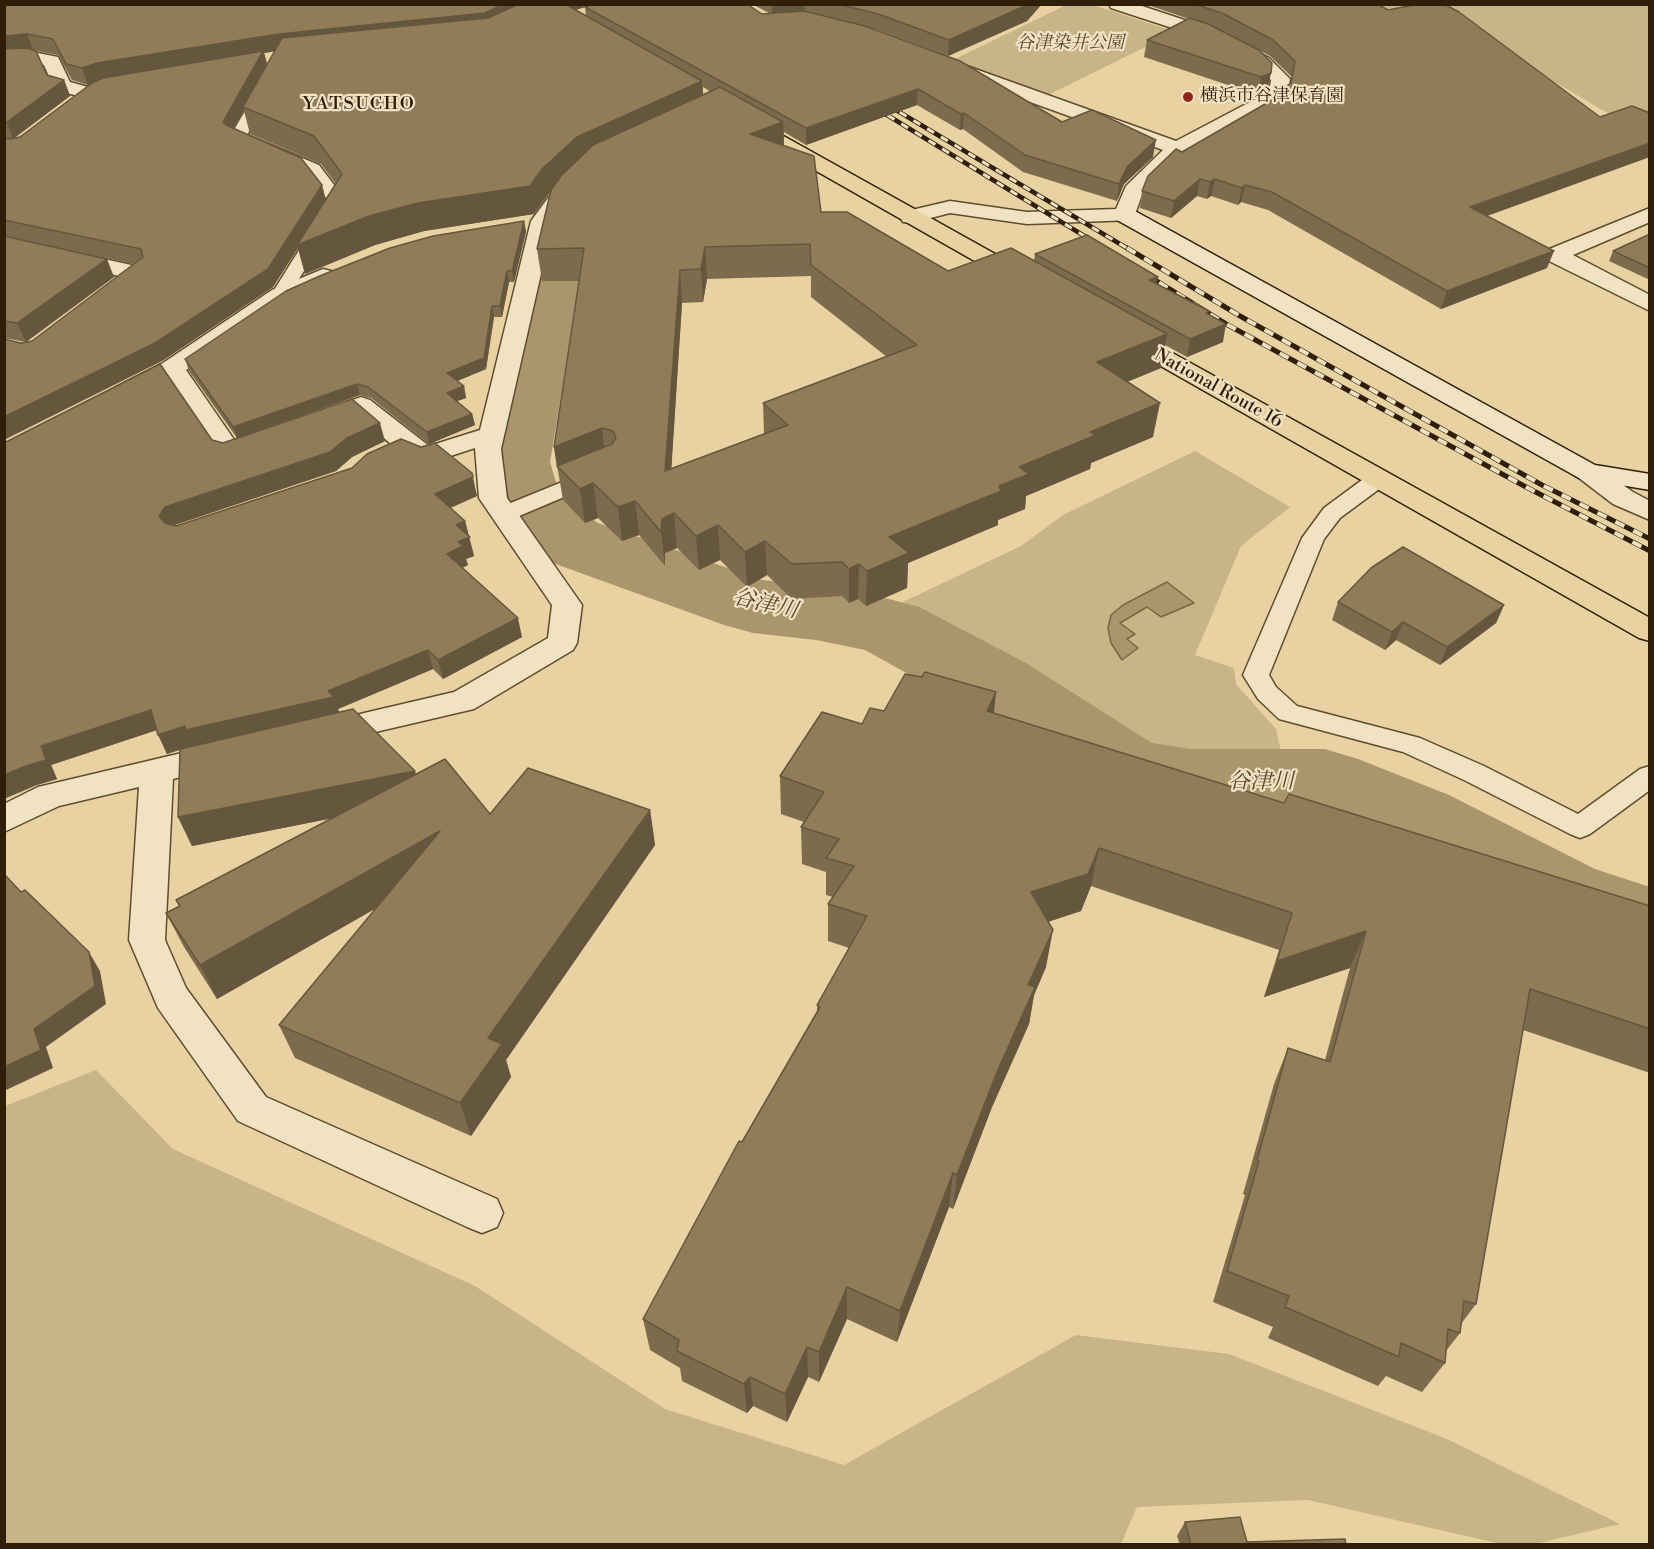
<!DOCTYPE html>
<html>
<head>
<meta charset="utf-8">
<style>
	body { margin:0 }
	#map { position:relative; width:1654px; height:1549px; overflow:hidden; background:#e9d2a1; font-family:"Libre Bodoni",serif }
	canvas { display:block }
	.frame { position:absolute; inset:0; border:6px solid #2f1f09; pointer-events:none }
</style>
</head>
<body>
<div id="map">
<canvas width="1654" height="1549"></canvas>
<div class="frame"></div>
</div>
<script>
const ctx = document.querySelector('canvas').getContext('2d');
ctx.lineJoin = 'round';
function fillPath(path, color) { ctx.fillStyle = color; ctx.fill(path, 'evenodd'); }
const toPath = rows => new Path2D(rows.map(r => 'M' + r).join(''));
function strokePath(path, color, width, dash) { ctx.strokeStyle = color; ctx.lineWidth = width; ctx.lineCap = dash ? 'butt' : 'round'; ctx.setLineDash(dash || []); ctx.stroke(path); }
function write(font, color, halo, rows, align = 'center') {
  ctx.font = font + ' "Libre Bodoni","Noto Serif JP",serif'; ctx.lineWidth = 4.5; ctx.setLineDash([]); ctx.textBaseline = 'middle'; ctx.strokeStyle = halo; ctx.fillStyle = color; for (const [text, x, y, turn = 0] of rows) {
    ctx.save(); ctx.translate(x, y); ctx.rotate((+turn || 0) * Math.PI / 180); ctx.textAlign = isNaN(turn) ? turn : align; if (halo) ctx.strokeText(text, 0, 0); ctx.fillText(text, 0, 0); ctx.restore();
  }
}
fillPath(toPath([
	[1066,5,1093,5,1176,32,1048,95,951,61],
	[1341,5,1649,5,1649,130,1628,125,1462,28],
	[1195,451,1290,507,1241,546,1195,655,1234,668,1236,684,1276,729,1284,765,1255,767,1135,763,1000,672,886,610,1021,546,1063,515],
	[96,1070,173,1149,475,1286,665,1409,844,1465,1076,1335,1229,1354,1447,1439,1620,1524,1535,1544,1501,1544,1308,1500,1137,1507,1121,1544,5,1544,5,1106]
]), '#c9b487');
const water = toPath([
	[1167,582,1194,603,1161,617,1147,607,1120,623,1135,634,1127,639,1138,648,1122,660,1111,643,1108,628,1111,615,1123,605,1167,582]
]);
fillPath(water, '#aa956d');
strokePath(water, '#796645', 1.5);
fillPath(toPath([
	[611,158,632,163,640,175,599,222,585,251,550,462,558,489,568,502,598,523,762,580,816,586,889,599,919,607,1026,663,1152,743,1191,749,1325,749,1358,759,1449,795,1595,869,1650,887,1650,969,1525,925,1381,845,1316,817,1191,817,1129,807,1096,797,964,705,865,650,816,640,753,633,724,625,542,559,512,536,482,491,476,462,523,251,551,202,590,163,611,158]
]), '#aa956d');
const lane = toPath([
	[265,85,273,90,247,135,319,165,347,202,289,295,287,299,280,301,273,299,271,295,329,202,307,173,232,140,230,137,257,90,265,85],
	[594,469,602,471,605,476,602,481,512,519,504,521,496,519,493,514,496,509,594,469],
	[1378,472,1386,474,1389,479,1386,484,1340,518,1324,539,1269,675,1276,687,1297,706,1420,738,1484,766,1578,814,1640,769,1650,766,1650,790,1590,834,1580,838,1570,834,1464,780,1403,752,1279,719,1258,699,1243,675,1302,538,1324,508,1370,474,1378,472]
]);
const street = toPath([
	[1109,4,1136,4,1218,31,1269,58,1290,79,1287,95,1285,99,1184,152,1143,192,1133,220,1027,224,950,213,911,223,903,222,900,217,903,212,950,201,1027,212,1116,209,1126,186,1163,150,950,73,948,69,950,65,964,65,1176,141,1269,92,1271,80,1257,66,1206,39,1111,8,1109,4],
	[33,52,58,57,70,82,88,87,103,81,124,78,131,80,133,84,131,88,107,92,90,99,55,90,44,65,33,62,4,64,4,54,33,52],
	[573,178,580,180,583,184,553,221,501,449,507,498,582,605,577,643,573,650,474,709,324,744,313,741,308,733,313,725,454,692,548,638,552,605,479,498,475,448,426,464,417,462,398,450,357,415,317,429,308,426,304,421,308,416,361,397,370,400,429,446,480,430,531,221,548,198,566,180,573,178],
	[1650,208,1650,222,1573,255,1650,295,1650,311,1547,260,1544,255,1547,250,1650,208],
	[4,237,145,268,148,273,145,278,137,280,4,250,4,237],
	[323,269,331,271,334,276,331,281,288,300,186,370,235,441,262,432,271,434,275,440,271,446,230,460,221,458,168,380,125,400,116,397,112,392,116,387,163,363,272,290,323,269],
	[1588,464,1597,466,1633,492,1650,501,1650,520,1613,504,1579,478,1575,472,1579,466,1588,464],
	[224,743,236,747,240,755,236,763,173,779,165,940,186,988,266,1097,497,1199,503,1213,497,1227,482,1233,467,1227,238,1121,158,1008,129,940,139,787,59,806,4,832,4,804,38,787,224,743]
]);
const secondary = toPath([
	[1125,209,1133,210,1595,465,1650,474,1650,490,1579,478,1117,220,1114,215,1117,210,1125,209]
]);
const highway = toPath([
	[746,117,753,119,1031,274,1034,279,1031,284,1023,286,1015,284,739,127,736,123,739,119,746,117],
	[1123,328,1131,330,1650,618,1650,641,1639,638,1115,340,1111,335,1115,330,1123,328]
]);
strokePath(lane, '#5e4c2f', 3);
strokePath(street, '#5e4c2f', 3);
strokePath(secondary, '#2f1f09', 3);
strokePath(highway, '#2f1f09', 3);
fillPath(lane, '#f1e2c2');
fillPath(street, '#f1e2c2');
fillPath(secondary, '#f1e2c2');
fillPath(highway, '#e9d2a1');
const railFar1 = toPath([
	[886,104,1130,250],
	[874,107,1099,245]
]);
const rail = toPath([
	[1127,248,1240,316,1542,485,1650,539],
	[1142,272,1226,324,1526,487,1650,551]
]);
strokePath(railFar1, '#2f1f09', 4.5);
strokePath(rail, '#2f1f09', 5);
strokePath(railFar1, '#f1e2c2', 3, [8]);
strokePath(rail, '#f1e2c2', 4, [10]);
fillPath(toPath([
	[4,4,747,4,762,14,769,13,752,4,1042,4,1027,21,948,56,878,30,866,27,1062,122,1153,157,1124,184,1117,201,1023,172,963,129,960,130,917,105,806,145,784,132,784,146,821,212,948,271,1034,261,1035,254,1157,284,1209,311,1208,314,1223,342,1187,357,1165,345,1161,368,1127,382,1153,437,1091,463,1090,469,1026,496,1025,509,998,520,998,525,908,563,907,588,866,606,858,599,849,603,842,596,792,599,767,575,747,587,720,560,699,570,677,548,665,553,665,566,639,535,622,541,598,518,585,523,563,500,554,447,579,281,542,281,537,249,550,193,534,214,424,231,375,245,305,274,298,248,273,287,162,361,21,343,32,341,134,264,4,236],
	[585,7,586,16,576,10],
	[32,50,58,55,72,80,88,85,92,83,20,137,11,139,5,138,13,139,70,96,64,80,47,75],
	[275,51,267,64,264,53],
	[703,87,711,92,703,95],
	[244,111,250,134,321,164,336,184,326,200,322,185,234,129],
	[811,276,811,297,887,357,763,403,764,434,671,469,682,303,703,302,707,279],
	[1145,4,1377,4,1488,216,1547,268,1441,309,1268,210,1241,202,1238,205,1211,196,1207,199,1197,196,1171,218,1140,208,1142,191,1182,152,1284,93,1285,87,1290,84,1292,77,1270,56,1259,50,1267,91,1258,95,1144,57,1147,40,1189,19],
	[524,221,526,232,514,282,509,282,502,317,494,317,486,369,457,381,464,386,466,398,457,401,472,414,475,425,429,444,371,398,360,395,237,438,189,371,185,359],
	[1650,234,1650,280,1609,261,1613,251],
	[4,236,114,277,26,342,4,338],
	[212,440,223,443,385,441,352,457,336,471,174,525,176,526,476,492,477,496,450,508,465,521,474,556,466,559,468,565,462,568,522,637,443,679,433,669,338,709,339,712,416,774,490,814,650,810,655,845,506,1060,511,1077,471,1136,295,1058,279,1025,376,908,217,999,184,947,166,913,333,818,192,846,178,817,180,749,167,754,157,730,51,765,57,779,37,785],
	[1338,602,1504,605,1496,623,1440,665,1396,640,1385,650,1332,620],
	[996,692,994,713,1284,803,1650,906,1650,1073,1523,1030,1476,1304,1461,1324,1460,1333,1446,1351,1445,1363,1422,1392,1386,1376,1378,1386,1268,1338,1273,1327,1213,1302,1245,1195,1243,1194,1274,1084,1288,1048,1325,1060,1350,968,1264,997,1279,950,1091,886,1081,911,1048,922,1046,967,1034,995,1029,1024,992,1107,953,1209,949,1207,897,1342,847,1319,819,1382,808,1377,787,1422,753,1406,747,1413,682,1381,680,1368,650,1350,643,1319,742,1142,817,1012,817,1005,849,948,828,941,828,904,833,897,826,895,826,872,802,864,801,827,804,822,781,814,780,776,862,724,884,711],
	[1185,1522,1247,1542,1346,1545,1180,1545,1177,1536]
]), '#7c6b4c');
fillPath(toPath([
	[504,4,531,4,487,29,283,50,264,53,268,67,243,107,244,110,228,138,103,79,88,85,82,68,97,63,279,34],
	[567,4,595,4,568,12],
	[772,4,804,4,805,12,772,15],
	[1029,4,1042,4,1027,21,948,56,949,40],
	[27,34,33,50,4,52,4,36],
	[1271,73,1267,91,1258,95,1261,77],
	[64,80,70,96,13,139,7,122],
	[702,81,704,107,580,164,546,196,534,214,424,231,375,245,305,274,298,248,273,287,162,361,4,440,4,417,322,185,326,202,369,216,542,169,577,137],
	[918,89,917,105,806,145,806,128],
	[964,113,963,129,960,130,961,114],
	[783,122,784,153,750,134],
	[1156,140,1153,157,1124,184,1117,201,1119,184,1127,167],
	[1650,143,1650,157,1465,224,1470,207],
	[1200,179,1197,196,1171,218,1174,201],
	[1215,179,1211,196,1207,199,1210,182],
	[1245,185,1241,202,1238,205,1242,188],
	[524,221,526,232,514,282,512,271],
	[705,247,707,279,703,302,701,269],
	[1554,251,1547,268,1441,309,1447,291],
	[107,259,114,277,26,342,17,323],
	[680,270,682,303,669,506,665,471],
	[507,271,509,282,502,317,500,306],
	[1158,277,1155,295,1149,280],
	[492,306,494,317,486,369,450,384,447,373],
	[1226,324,1223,342,1187,357,1190,339],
	[1167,334,1161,368,1092,396,1097,362],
	[357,384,360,395,237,438,233,427],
	[464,386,466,398,449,404,447,393],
	[1160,403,1153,437,1091,463,1090,469,1026,496,1025,509,998,520,998,525,908,563,907,588,866,606,867,571,889,537,999,486,1019,467,1090,432],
	[472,414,475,425,429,444,427,432],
	[380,423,385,441,352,457,336,471,172,526,167,535,159,516,165,507,347,438],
	[602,428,606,462,557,466,559,481,554,447],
	[472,473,477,496,439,513,435,494],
	[593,483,598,518,585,523,580,489],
	[635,501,639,535,622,541,618,507],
	[674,513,677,548,665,553,665,566,661,532,662,519],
	[465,521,474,556,466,559,468,565,452,573,447,554,456,525],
	[718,525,720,560,699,570,696,536],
	[765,541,767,575,747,587,745,552],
	[859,564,858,599,849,603,849,569],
	[1504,605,1496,623,1440,665,1447,647],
	[518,618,522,637,443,679,438,660],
	[1403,622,1396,640,1385,650,1392,632],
	[428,650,433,669,338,709,340,716,194,749,192,746,167,754,158,735,185,726,328,691],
	[996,692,992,730,987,711],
	[151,710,160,729,51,765,57,779,37,785,4,799,4,775,41,746],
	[415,771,424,800,192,846,178,817],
	[650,810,655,845,506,1060,511,1077,471,1136,460,1103,488,1038],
	[440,831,450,866,217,999,200,965],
	[1099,848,1091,886,1081,911,1025,929,1031,892],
	[1053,930,1046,967,1034,995,1029,1024,992,1107,953,1209,957,1175,1028,985],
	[1366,931,1350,968,1264,997,1277,961],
	[89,952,100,971,106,1004,46,1047,53,1068,4,1091,4,1067,34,1029],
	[953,1173,949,1207,897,1342,900,1311],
	[847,1287,847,1319,819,1382,819,1352],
	[807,1347,808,1377,787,1422,785,1394],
	[750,1377,753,1406,747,1413,744,1384]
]), '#65573e');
const building = toPath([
	[4,4,504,4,485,13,279,34,97,63,82,68,66,64,53,39,27,34,4,36,4,4],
	[519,4,565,4,702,81,577,137,542,169,530,186,418,203,369,216,297,245,342,174,314,136,243,107,282,38,488,18,519,4],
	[595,4,747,4,762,14,804,11,865,26,960,61,1062,122,1092,110,1156,140,1127,167,1119,184,1025,155,964,113,961,114,918,89,806,128,585,7,595,4],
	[838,4,1029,4,949,40,878,14,838,4],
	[1194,4,1377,4,1388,10,1419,4,1444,4,1459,12,1600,117,1632,106,1650,113,1650,143,1470,207,1554,251,1447,291,1272,192,1245,185,1242,188,1215,179,1210,182,1200,179,1174,201,1142,191,1148,176,1176,149,1182,152,1291,89,1285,87,1291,83,1295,61,1273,40,1222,13,1194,4],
	[1190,18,1208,24,1259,50,1272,63,1271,73,1261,77,1147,40,1190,18],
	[27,48,36,51,47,75,64,80,7,122,4,122,4,49,27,48],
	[263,51,223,122,226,125,301,158,322,185,268,269,155,343,4,417,4,339,21,343,32,341,143,257,141,249,4,220,4,138,11,139,20,137,92,83,103,78,263,51],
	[720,87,783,122,750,134,814,156,821,212,847,212,948,271,1011,248,1167,334,1097,362,1160,403,1090,432,1096,435,1019,467,1029,474,999,486,1001,491,889,537,909,553,867,571,859,564,849,569,842,562,792,564,765,541,745,552,718,525,696,536,674,513,662,519,661,532,635,501,618,507,593,483,580,489,557,466,612,444,616,438,613,431,602,428,554,447,584,248,537,249,551,190,561,176,593,145,720,87],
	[810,244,811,265,917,345,763,403,788,425,665,471,680,270,701,269,705,247,810,244],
	[524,221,512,271,507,271,500,306,492,306,484,358,447,373,464,386,447,393,472,414,427,432,368,387,357,384,233,427,185,359,286,291,322,275,390,248,433,236,524,221],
	[1650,234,1650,268,1613,251,1650,234],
	[1087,235,1158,277,1149,280,1209,311,1206,313,1226,324,1190,339,1035,254,1087,235],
	[4,236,107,259,17,323,4,321,4,236],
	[160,364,212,440,223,443,352,399,380,423,347,438,330,452,165,507,159,516,165,523,176,526,352,468,367,454,401,439,421,447,435,443,472,473,473,477,435,494,465,521,456,525,470,537,458,542,463,546,447,554,518,618,438,660,428,650,328,691,334,697,185,730,185,726,158,735,151,710,41,746,46,760,26,766,4,775,4,443,160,364],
	[1403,547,1504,605,1447,647,1403,622,1392,632,1338,602,1371,568,1403,547],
	[925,672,996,692,987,711,1284,803,1289,794,1650,906,1650,1029,1530,989,1476,1304,1464,1301,1460,1333,1448,1329,1445,1363,1401,1343,1399,1357,1285,1307,1289,1296,1227,1271,1259,1161,1257,1160,1288,1048,1330,1062,1366,931,1277,961,1292,913,1099,848,1088,874,1031,892,1053,930,1028,985,1035,987,997,1072,957,1175,953,1173,900,1311,847,1287,819,1352,807,1347,785,1394,750,1377,744,1384,677,1351,679,1340,643,1319,739,1141,742,1142,820,1007,817,1005,867,916,828,904,854,866,826,858,839,839,801,827,824,792,780,776,822,712,862,724,870,708,884,711,905,674,922,677,925,672],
	[353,709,415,771,178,817,180,749,353,709],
	[445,759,490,814,528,768,650,810,488,1038,502,1044,460,1103,279,1025,440,831,200,965,166,913,180,906,176,900,445,759],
	[4,874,21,892,25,890,89,952,95,986,34,1029,41,1050,4,1067,4,874],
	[1240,1517,1247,1542,1345,1539,1346,1545,1191,1545,1185,1522,1240,1517]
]);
fillPath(building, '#907c58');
strokePath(building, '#65573e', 1.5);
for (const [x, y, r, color] of [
	[1188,97,6,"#8f2418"]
]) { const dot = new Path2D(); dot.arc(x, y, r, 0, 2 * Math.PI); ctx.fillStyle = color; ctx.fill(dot); strokePath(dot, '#f1e2c2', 2); }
write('italic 18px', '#564428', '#f1e2c2', [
	["谷津染井公園",1070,44]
]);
write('18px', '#2f1f09', '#f1e2c2', [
	["横浜市谷津保育園",1200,97]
], 'left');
ctx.letterSpacing = '1.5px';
write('18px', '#2f1f09', '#f1e2c2', [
	["YATSUCHO",359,105]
]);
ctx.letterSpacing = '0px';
write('18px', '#2f1f09', '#f1e2c2', [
	["National Route 16",1218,389,29]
]);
write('italic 22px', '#5a482c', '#f1e2c2', [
	["谷津川",765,605,13],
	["谷津川",1261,783]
]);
</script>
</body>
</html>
